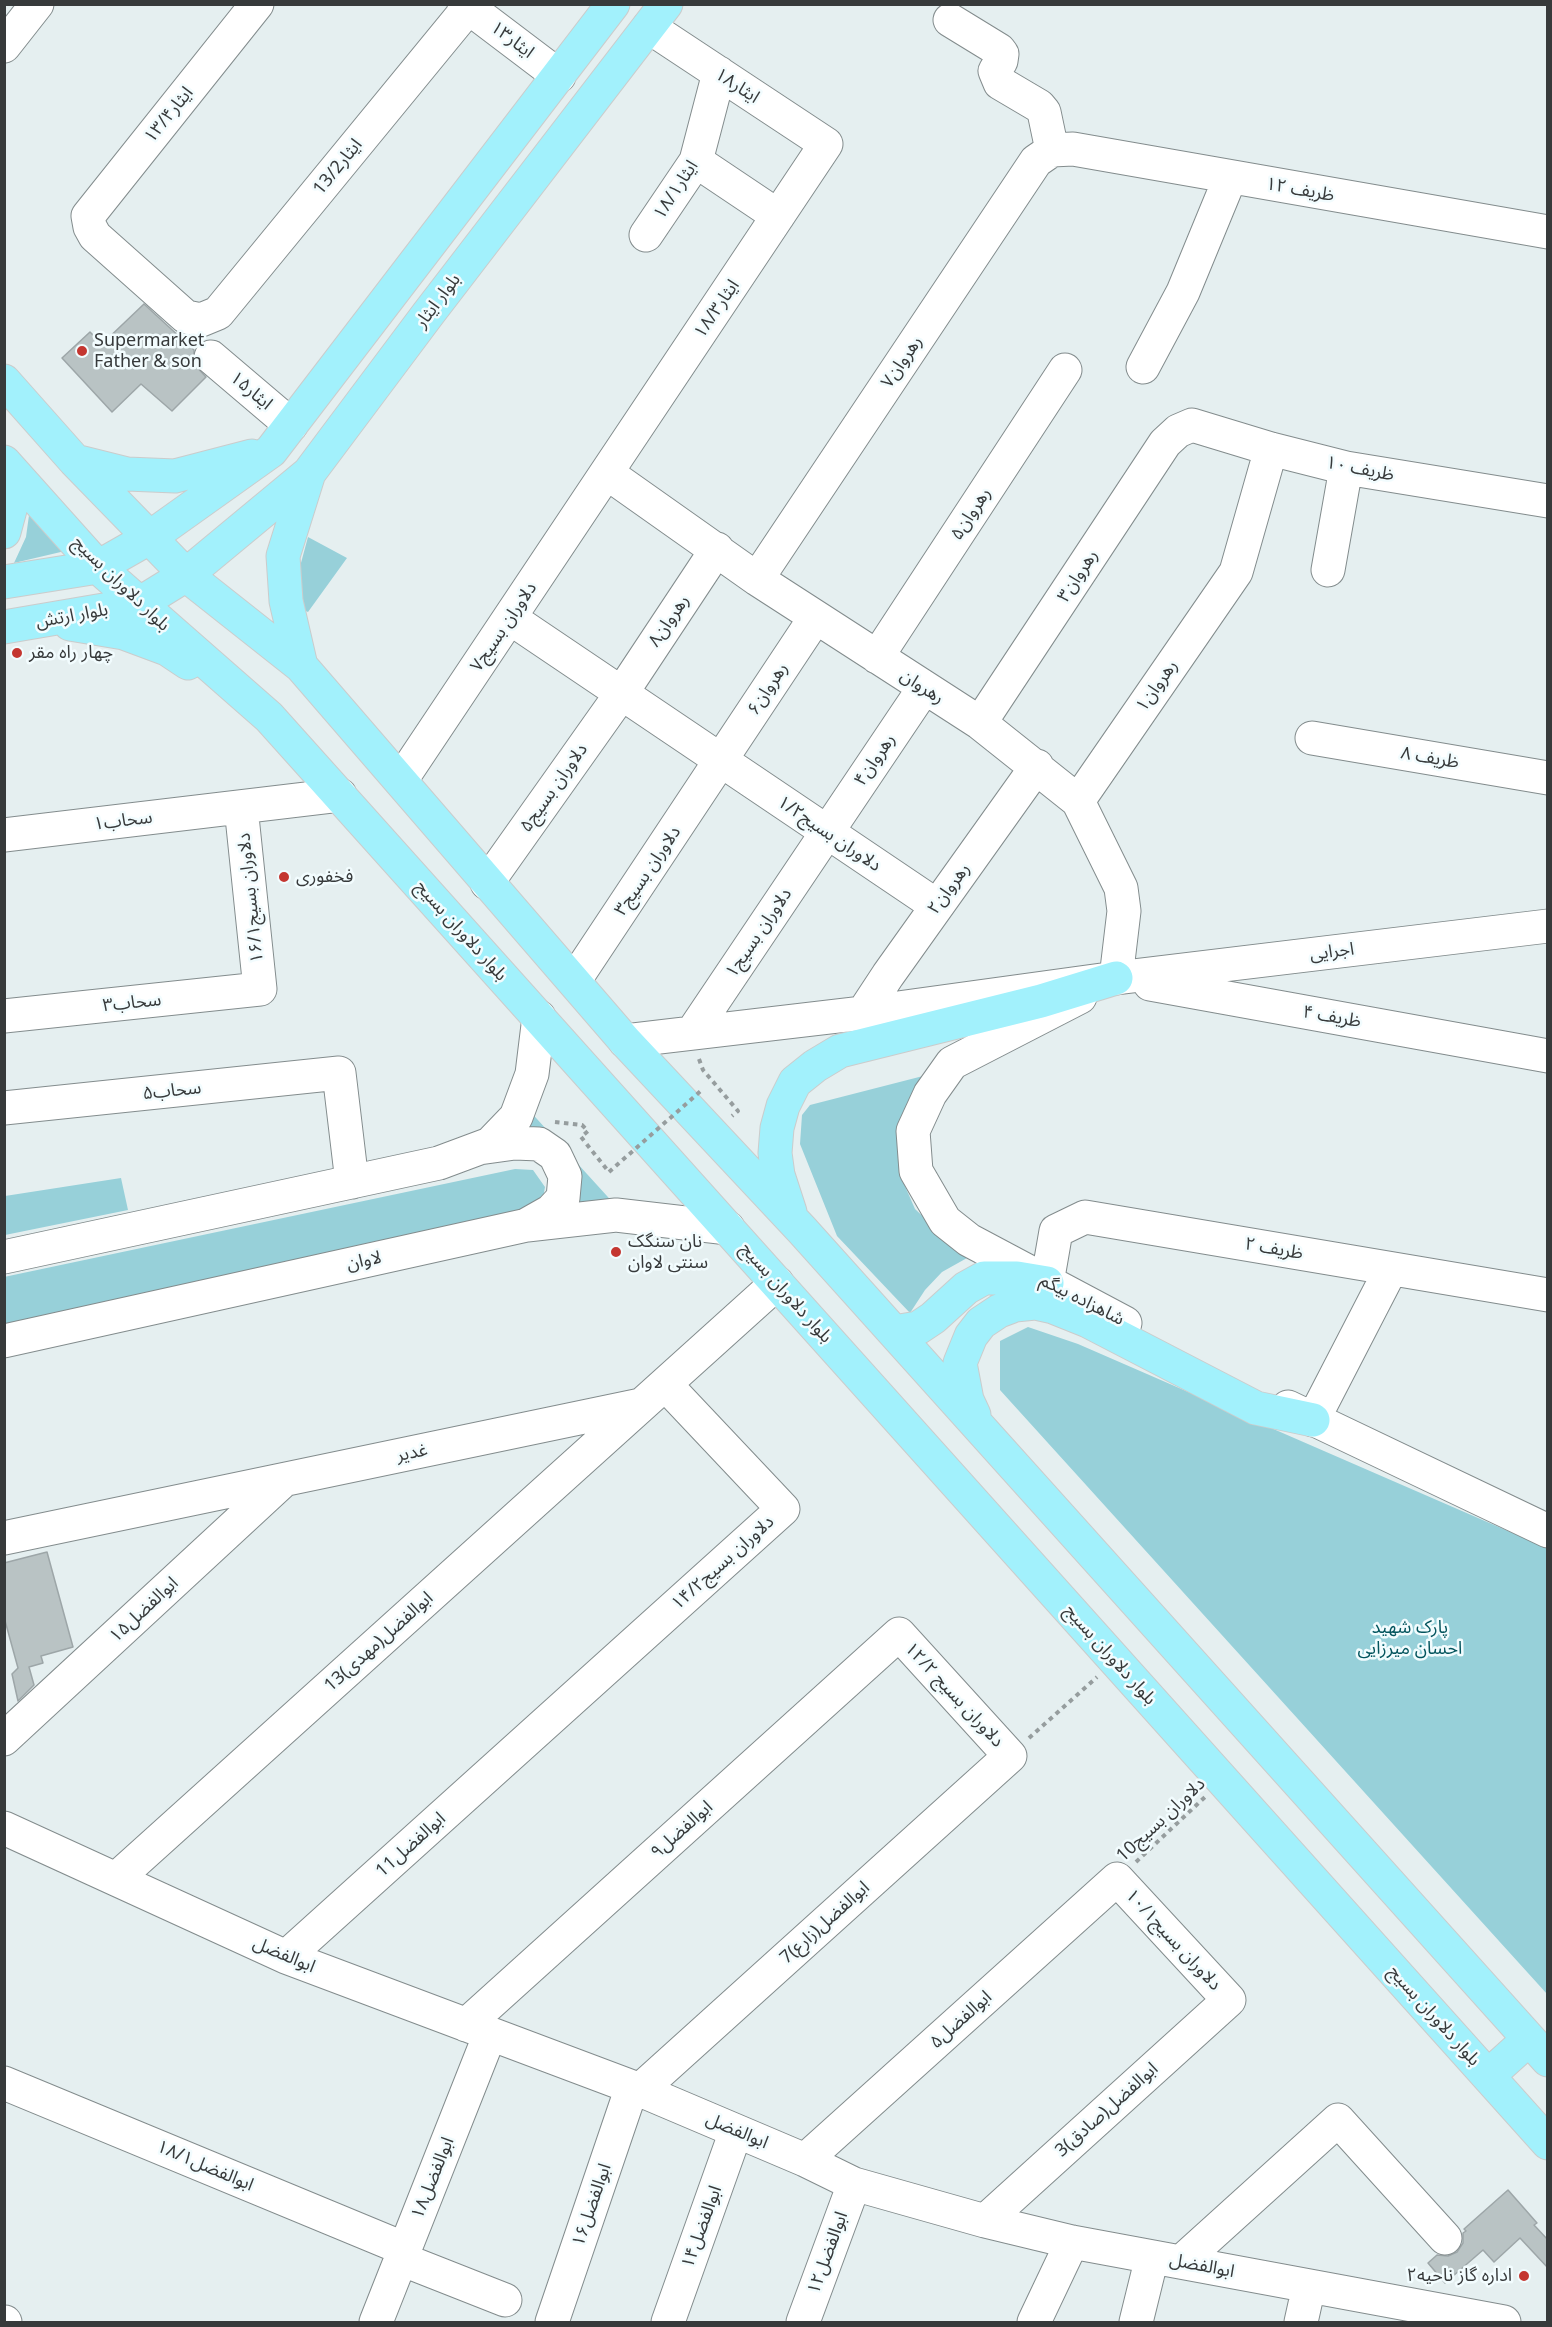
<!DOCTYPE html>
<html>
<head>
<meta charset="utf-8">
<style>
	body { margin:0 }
	#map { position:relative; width:1552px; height:2327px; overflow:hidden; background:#e5eff0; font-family:"Noto Sans",sans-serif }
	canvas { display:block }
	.frame { position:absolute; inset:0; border:6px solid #373a3b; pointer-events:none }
</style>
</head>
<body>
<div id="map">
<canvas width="1552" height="2327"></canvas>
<div class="frame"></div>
</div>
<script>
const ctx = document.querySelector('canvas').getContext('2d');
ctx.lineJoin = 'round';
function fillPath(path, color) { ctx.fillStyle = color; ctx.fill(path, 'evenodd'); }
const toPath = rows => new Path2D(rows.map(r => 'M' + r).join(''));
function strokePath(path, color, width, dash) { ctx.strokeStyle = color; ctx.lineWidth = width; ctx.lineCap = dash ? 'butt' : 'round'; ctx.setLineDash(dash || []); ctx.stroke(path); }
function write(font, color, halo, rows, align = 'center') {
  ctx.font = font + ' "Noto Sans","Noto Sans Arabic",sans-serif'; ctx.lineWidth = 5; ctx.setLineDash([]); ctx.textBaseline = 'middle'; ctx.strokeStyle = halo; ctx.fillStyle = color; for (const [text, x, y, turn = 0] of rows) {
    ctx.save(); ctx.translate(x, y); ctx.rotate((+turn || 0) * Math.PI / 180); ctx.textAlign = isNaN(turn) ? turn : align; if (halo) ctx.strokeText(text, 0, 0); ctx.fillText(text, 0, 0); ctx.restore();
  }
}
fillPath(toPath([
	[30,508,65,551,14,563,26,537],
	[308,537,347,558,308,612,301,609,298,574],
	[923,1076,901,1177,915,1209,967,1258,942,1272,925,1290,910,1313,837,1236,800,1144,802,1115,810,1105],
	[527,1108,617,1207,572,1210,522,1137],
	[515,1169,533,1170,545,1187,542,1204,523,1216,5,1332,4,1277],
	[121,1178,128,1210,5,1235,5,1196],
	[1028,1327,1078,1344,1547,1548,1547,1994,1000,1390,1000,1341]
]), '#97d0d9');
const building = toPath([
	[144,304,194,350,194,364,206,377,172,411,141,384,112,412,62,358,90,332,102,344,144,304],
	[47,1552,73,1647,41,1656,43,1663,29,1667,34,1685,18,1701,12,1674,18,1668,4,1617,4,1563,47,1552],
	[1508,2190,1537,2223,1534,2225,1548,2240,1548,2268,1520,2238,1494,2262,1483,2250,1445,2283,1428,2263,1437,2255,1448,2256,1457,2252,1463,2243,1463,2233,1466,2231,1464,2229,1508,2190]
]);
fillPath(building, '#b9c3c4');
strokePath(building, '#9da6a8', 1.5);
const minor = toPath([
	[257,4,88,216,90,227,95,236,186,317,201,320,218,313,469,7],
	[464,4,559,76],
	[950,20,999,50,1002,54,1001,61,995,71,1000,83,1039,106,1044,112,1052,150],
	[4,46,37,4],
	[1052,150,1073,149,1548,232],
	[696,161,778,216],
	[646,235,696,161,719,73],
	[211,357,291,425],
	[1143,367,1183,292,1230,178],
	[607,473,757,579,980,723,1078,801,1121,888,1124,911,1116,978],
	[1328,570,1346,468],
	[757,579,1036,161,1052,150],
	[510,618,937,906],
	[877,657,1065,370],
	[980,723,1165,443,1178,431,1192,425,1271,449,1346,468,1548,501],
	[1312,738,1548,778],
	[401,780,826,144,649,27],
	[1078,801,1236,572,1271,449],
	[4,835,340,795],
	[487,883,621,694,717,549],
	[574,981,815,618],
	[1150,984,1548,1056],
	[1080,997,952,1063,930,1094,913,1131,916,1171,945,1221,969,1240,1125,1323],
	[863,1013,888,975,1037,766],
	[4,1016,260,989,241,807],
	[692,1033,924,688],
	[625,1041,863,1013,1116,978,1548,926],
	[4,1108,339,1073,352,1182],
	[479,1148,515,1143,539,1144,555,1155,565,1176,563,1198,551,1211,528,1224],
	[4,1257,439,1163,490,1144,516,1117,532,1074,539,1017],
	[1047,1283,1056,1231,1085,1217,1548,1295],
	[4,1341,527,1225,616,1215,728,1228],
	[1288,1407,1548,1531],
	[1313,1420,1391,1269],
	[4,1538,641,1405],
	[4,1739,284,1480],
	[4,1828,286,1957,640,2090,805,2160,854,2184,985,2221,1072,2242,1504,2322],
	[116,1879,777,1283],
	[286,1957,783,1509,665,1384],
	[466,2025,899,1634,1010,1756,640,2090],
	[4,2083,405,2249],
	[805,2160,1117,1879,1229,2000,985,2221],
	[401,2259,505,2300],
	[1181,2262,1338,2120,1445,2238],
	[4,2322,5,2322],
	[376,2322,490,2034],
	[552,2322,632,2087],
	[668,2322,736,2131],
	[803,2322,854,2184],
	[1034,2322,1072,2242],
	[1136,2322,1152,2257],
	[1301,2322,1309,2286]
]);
const major = toPath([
	[4,381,75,461,186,575,301,666,625,1041,802,1230,1548,2060],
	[75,461,127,474,175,476,252,456],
	[4,462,98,567,269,717,1548,2143],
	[4,488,11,506,4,532],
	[4,582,98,567,149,538,271,451,613,4],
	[70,624,124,633,167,649,188,663],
	[4,627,139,604,186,575,309,473,428,314,666,4],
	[301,666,286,601,283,556,309,473],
	[790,1212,778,1175,775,1153,777,1128,783,1106,795,1082,815,1066,840,1051,1041,1001,1116,978],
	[894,1332,918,1328,933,1318,966,1288,984,1278,1017,1278,1047,1283],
	[974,1415,967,1400,960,1363,971,1336,981,1323,999,1311,1015,1305,1035,1303,1053,1307,1088,1321,1256,1408,1313,1420],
	[1488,2076,1529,2039]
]);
strokePath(minor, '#838c8d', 35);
strokePath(major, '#cbcccc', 35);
strokePath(toPath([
	[699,1059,703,1070,738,1111,732,1116],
	[555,1122,582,1125,588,1131,581,1137,609,1172],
	[1029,1738,1097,1677],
	[1136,1862,1205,1797]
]), '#969d9e', 4, [4.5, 4.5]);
strokePath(minor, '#fff', 33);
strokePath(major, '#a2f1fc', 33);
strokePath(toPath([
	[609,1172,703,1089]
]), '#969d9e', 4, [4.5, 4.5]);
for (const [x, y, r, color] of [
	[82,351,6,"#c43630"],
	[17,653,6,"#c43630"],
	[284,877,6,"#c43630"],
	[616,1252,6,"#c43630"],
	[1524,2276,6,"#c43630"]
]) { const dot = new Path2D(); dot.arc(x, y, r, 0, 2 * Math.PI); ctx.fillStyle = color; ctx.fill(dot); strokePath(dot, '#f2fcfe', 2); }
write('18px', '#373a3b', '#f2fcfe', [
	["ایثار۱۳",512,40,37],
	["ایثار۱۸",737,86,33],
	["ایثار۱۳/۴",169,115,-51],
	["ایثار13/2",338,167,-51],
	["ایثار۱۸/۱",676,190,-57],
	["ظریف ۱۲",1300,190,10],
	["بلوار ایثار",438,301,-53],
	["ایثار۱۸/۳",717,309,-56],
	["رهروان۷",902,362,-56],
	["ایثار۱۵",251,391,40],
	["ظریف ۱۰",1360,469,11],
	["رهروان۵",971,514,-57],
	["رهروان۳",1078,576,-57],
	["بلوار دلاوران بسیج",121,584,44],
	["بلوار ارتش",72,616,-10],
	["رهروان۸",669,621,-56],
	["دلاوران بسیج۷",504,627,-56],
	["رهروان۱",1157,686,-55],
	["رهروان",922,687,33],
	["رهروان۶",768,689,-57],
	["ظریف ۸",1430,758,10],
	["رهروان۴",875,760,-56],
	["دلاوران بسیج۵",554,788,-55],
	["۱سحاب",123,821,-7],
	["دلاوران بسیج۱/۲",829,834,34],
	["دلاوران بسیج۳",648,871,-56],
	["رهروان۲",949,889,-54],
	["دلاوران بسیج۱۶/۱",251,898,-96],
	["بلوار دلاوران بسیج",461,931,48],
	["دلاوران بسیج۱",759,933,-56],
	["اجرایی",1332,952,-7],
	["۳سحاب",132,1003,-6],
	["ظریف ۴",1332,1017,10],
	["۵سحاب",172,1091,-6],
	["ظریف ۲",1274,1249,10],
	["لاوان",364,1261,-12],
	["بلوار دلاوران بسیج",786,1293,48],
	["شاهزاده بیگم",1082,1300,27],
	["غدیر",412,1453,-12],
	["۱۴/۲دلاوران بسیج",723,1563,-42],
	["ابوالفضل۱۵",144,1610,-43],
	["13ابوالفضل(مهدی)",379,1642,-42],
	["بلوار دلاوران بسیج",1110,1655,48],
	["دلاوران بسیج ۱۲/۲",954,1695,47],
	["10دلاوران بسیج",1161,1820,-43],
	["ابوالفضل۹",682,1830,-42],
	["11ابوالفضل",411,1845,-42],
	["7ابوالفضل(زارع)",825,1923,-42],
	["۱۰/۱دلاوران بسیج",1173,1940,47],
	["ابوالفضل",284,1955,23],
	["بلوار دلاوران بسیج",1434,2016,48],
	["ابوالفضل۵",961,2020,-42],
	["3ابوالفضل(صادق)",1107,2110,-42],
	["ابوالفضل",737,2131,23],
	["ابوالفضل۱۸/۱",205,2166,23],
	["ابوالفضل۱۸",433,2178,-68],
	["ابوالفضل۱۶",592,2205,-71],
	["ابوالفضل۱۴",702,2227,-70],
	["ابوالفضل۱۲",828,2253,-70],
	["ابوالفضل",1202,2266,11]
]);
write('18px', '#373a3b', '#f2fcfe', [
	["Supermarket",94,341],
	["Father & son",94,362],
	["چهار راه مقر‍",29,653],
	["فخفوری",296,877],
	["نان سنگک",628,1242],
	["سنتی لاوان",628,1263],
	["اداره گاز ناحیه۲",1512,2276,"right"]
], 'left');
write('18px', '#04555e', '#f2fcfe', [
	["پارک شهید",1410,1628],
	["احسان میرزایی",1410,1649]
]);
</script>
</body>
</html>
